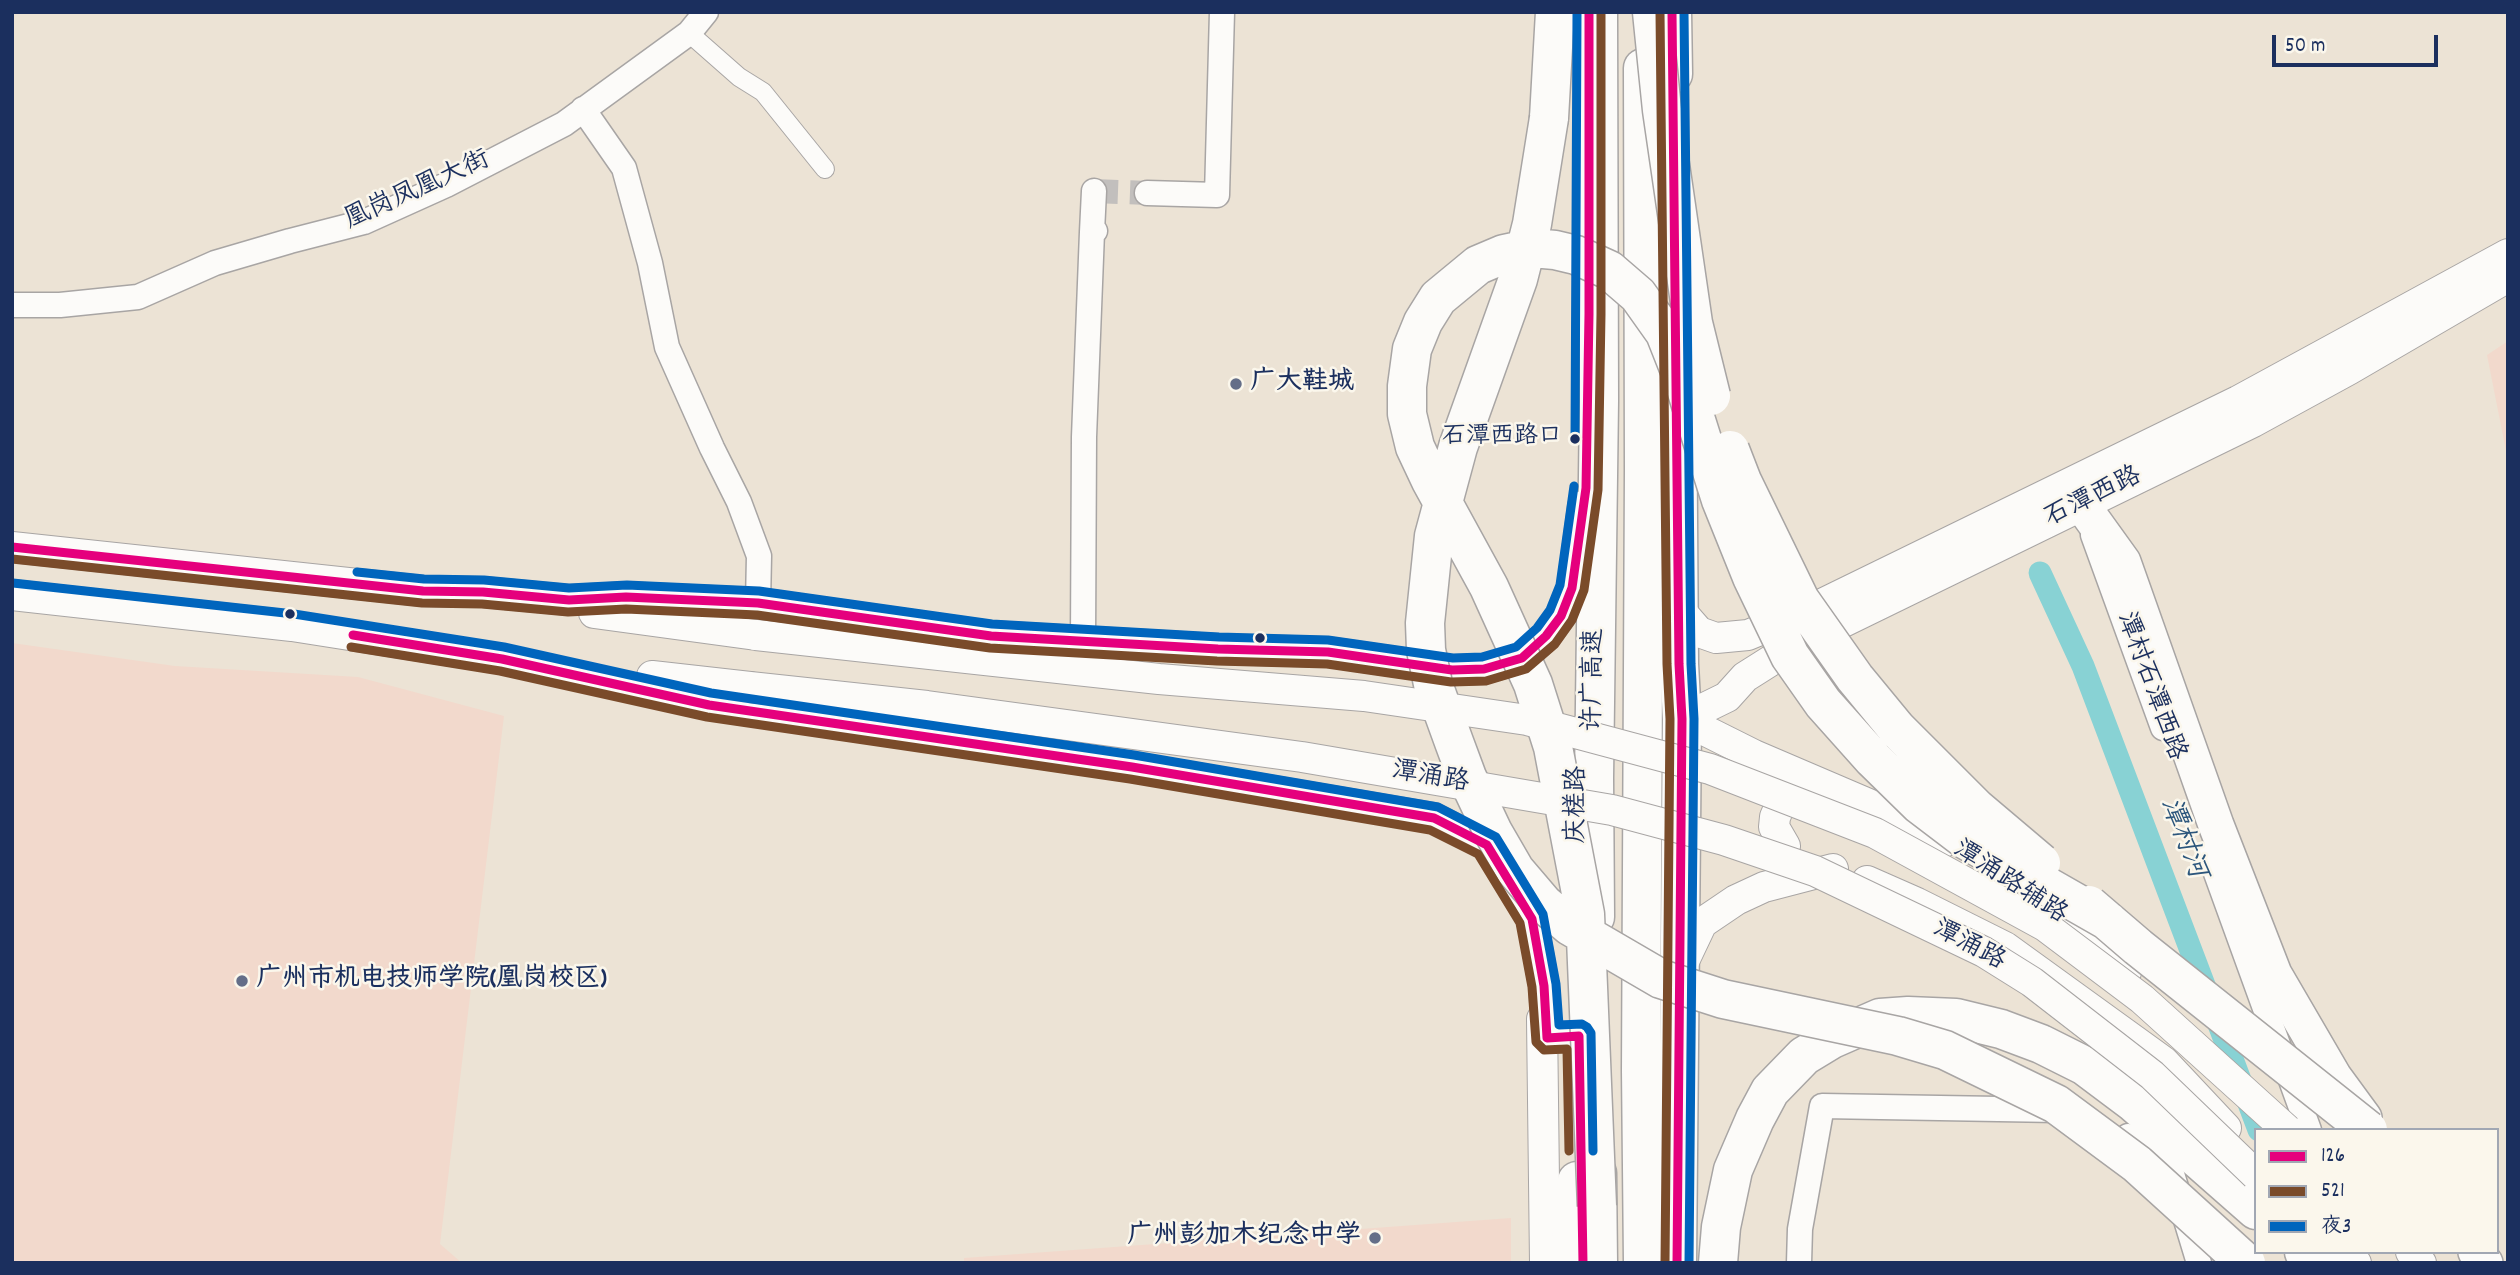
<!DOCTYPE html>
<html>
<head>
<meta charset="utf-8">
<style>
	body { margin:0 }
	#map { position:relative; width:2520px; height:1275px; overflow:hidden; background:#ece3d5; font-family:Dekko,"LXGW WenKai TC",sans-serif }
	canvas { display:block }
	.frame { position:absolute; inset:0; border:14px solid #1b2f5e; pointer-events:none }
	.legend { position:absolute; left:2254px; top:1128px; width:245px; height:126px; box-sizing:border-box; background:#fbf7ec; border:2px solid #a1a7b3; margin:0; padding:9px 12px; list-style:none; font-size:21px; color:#1b2f5e }
	.legend li { display:flex; align-items:center; gap:14px; height:35px }
	.legend b { width:35px; border:2px solid #a1a7b3 }
	.scale { position:absolute; left:2272px; top:35px; width:166px; height:32px; box-sizing:border-box; border:4px solid #1b2f5e; border-top:0; padding-left:9px; font-size:21px; line-height:24px; white-space:nowrap; color:#1b2f5e; -webkit-text-stroke:5px #fbf7ec; paint-order:stroke }
</style>
</head>
<body>
<div id="map">
<canvas width="2520" height="1275"></canvas>
<div class="frame"></div>
<ul class="legend">
<li><b style="height:9px;background:#e5007d"></b>126</li>
<li><b style="height:9px;background:#7a4b2a"></b>521</li>
<li><b style="height:9px;background:#0065bd"></b>夜3</li>
</ul>
<div class="scale">50 m</div>
</div>
<script>
const ctx = document.querySelector('canvas').getContext('2d');
ctx.lineJoin = 'round';
function fillPath(path, color) { ctx.fillStyle = color; ctx.fill(path, 'evenodd'); }
const toPath = rows => new Path2D(rows.map(r => 'M' + r).join(''));
function strokePath(path, color, width, dash) { ctx.strokeStyle = color; ctx.lineWidth = width; ctx.lineCap = dash ? 'butt' : 'round'; ctx.setLineDash(dash || []); ctx.stroke(path); }
function write(font, color, halo, rows, align = 'center') {
  ctx.font = font + ' Dekko,"LXGW WenKai TC",sans-serif'; ctx.lineWidth = 5; ctx.setLineDash([]); ctx.textBaseline = 'middle'; ctx.strokeStyle = halo; ctx.fillStyle = color; for (const [text, x, y, turn = 0] of rows) {
    ctx.save(); ctx.translate(x, y); ctx.rotate((+turn || 0) * Math.PI / 180); ctx.textAlign = isNaN(turn) ? turn : align; if (halo) ctx.strokeText(text, 0, 0); ctx.fillText(text, 0, 0); ctx.restore();
  }
}
fillPath(toPath([
	[2508,341,2508,461,2487,355],
	[12,643,175,666,358,677,504,716,440,1244,462,1263,12,1263],
	[1511,1218,1511,1263,964,1263,964,1258]
]), '#f2d9cc');
strokePath(toPath([
	[2040,573,2083,666,2259,1130]
]), '#88d2d4', 23);
strokePath(toPath([
	[1094,191,1147,193]
]), '#c2bfbd', 24, [24, 12]);
const pedestrian = toPath([
	[689,33,739,77,763,92,825,169]
]);
const minor = toPath([
	[583,109,624,168,650,263,667,347,712,448,739,502,759,556,758,603],
	[1147,193,1217,195,1222,12],
	[1092,232,1094,191],
	[12,305,60,305,138,297,215,263,290,241,364,222,446,185,564,124,689,33,706,12],
	[2093,535,2163,728],
	[1083,641,1084,437,1092,232,1095,231],
	[2209,854,2309,1130],
	[2128,1136,2169,1164,2199,1263],
	[1799,1263,1800,1229,1822,1106,2057,1110]
]);
const tertiary = toPath([
	[12,547,423,591,483,592,569,600,626,597,758,603,991,636,1218,649,1328,652,1452,670,1484,669,1522,658,1546,636,1561,616,1572,588,1583,506],
	[12,595,292,626,502,659,709,705,1132,767,1434,818,1487,845,1532,919,1544,986,1547,1038,1579,1036],
	[1679,609,1699,632,1716,638,1748,635,1818,606,2238,401,2508,254],
	[594,613,756,635],
	[652,676,750,687],
	[1682,719,1727,697,1745,677,1794,646,2253,422,2350,369,2508,277],
	[1682,719,1754,755,1913,823,1944,842],
	[1785,846,1774,827,1775,817,1781,803,1791,792,1806,789],
	[1867,881,1917,903,2005,947,2164,1062,2226,1128],
	[2031,896,2063,917,2126,972],
	[1683,963,1702,923,1736,900,1764,887,1833,869],
	[1542,1019,1545,1263],
	[2345,1252,2356,1263],
	[2411,1252,2421,1263]
]);
const secondary = toPath([
	[2082,505,2123,562,2216,825,2274,974,2334,1077,2364,1118],
	[2476,1252,2485,1263]
]);
const primary = toPath([
	[1672,12,1673,74],
	[1677,1263,1682,719,1679,664,1677,376]
]);
const motorway = toPath([
	[1549,118,1555,12],
	[1595,917,1594,778,1599,401,1598,12],
	[1597,1173,1598,1263],
	[2304,1252,2316,1263],
	[1569,1263,1577,1181],
	[1643,1263,1641,1070,1644,470,1643,68],
	[1718,1263,1721,1227,1733,1170,1755,1119,1770,1091,1804,1056,1832,1039,1880,1018,1908,1016,1956,1018,2001,1029,2041,1044,2085,1066,2133,1102,2256,1210]
]);
strokePath(pedestrian, '#a8a5a4', 20);
strokePath(minor, '#a8a5a4', 27);
strokePath(tertiary, '#a8a5a4', 32);
strokePath(secondary, '#a8a5a4', 38);
strokePath(primary, '#a8a5a4', 41);
strokePath(motorway, '#a8a5a4', 41);
strokePath(pedestrian, '#fcfbf9', 18);
strokePath(minor, '#fcfbf9', 24);
strokePath(tertiary, '#fcfbf9', 30);
strokePath(secondary, '#fcfbf9', 35);
strokePath(primary, '#fcfbf9', 38);
strokePath(motorway, '#fcfbf9', 38);
const tertiaryBridge = toPath([
	[756,635,1159,679,1364,696,1527,720,1710,769,1875,833,2045,926,2142,999,2287,1130],
	[750,687,927,706,1302,757,1612,810,1724,840,1815,871,1984,952,2032,982,2152,1075,2256,1175]
]);
const motorwayBridge = toPath([
	[1652,12,1662,110,1693,323,1711,396],
	[1549,118,1532,224,1518,279,1458,447,1434,536,1425,623,1426,650,1433,684,1454,742,1467,777,1493,832,1515,870,1544,904,1570,926,1661,979,1723,999,1898,1036,1945,1050,2056,1104,2137,1164,2246,1263],
	[1730,450,1742,481,1800,600,1855,678,1897,729,1976,808,2041,863],
	[2089,905,2138,947,2368,1130],
	[1597,1206,1585,914,1553,747,1533,684,1489,587,1431,481,1415,447,1407,414,1407,386,1412,349,1423,322,1438,298,1478,265,1504,254,1532,248,1555,250,1576,255,1609,270,1638,295,1665,333,1682,376,1721,500,1752,577,1790,656,1823,703,1873,759,1920,805,1966,840,2108,921]
]);
strokePath(tertiaryBridge, '#a8a5a4', 32, []);
strokePath(motorwayBridge, '#a8a5a4', 41, []);
strokePath(tertiaryBridge, '#fcfbf9', 30);
strokePath(motorwayBridge, '#fcfbf9', 38);
strokePath(toPath([
	[1672,12,1679,664,1682,719,1677,1263],
	[12,547,423,591,483,592,569,600,626,597,758,603,991,636,1218,649,1328,652,1452,670,1484,669,1522,658,1546,636,1561,616,1572,588,1586,488,1589,314,1589,12],
	[353,635,502,659,709,705,1132,767,1434,818,1487,845,1532,919,1544,986,1547,1038,1579,1036,1583,1263]
]), '#e5007d', 9);
strokePath(toPath([
	[1660,12,1667,664,1670,719,1665,1263],
	[12,559,422,603,482,604,568,612,626,609,757,615,990,648,1217,661,1327,664,1451,682,1486,681,1526,669,1555,644,1572,620,1584,590,1598,490,1601,314,1601,12],
	[351,647,500,671,707,717,1130,779,1430,830,1478,854,1520,923,1532,987,1536,1042,1544,1050,1567,1049,1569,1151]
]), '#7a4b2a', 9);
strokePath(toPath([
	[1684,12,1691,664,1694,719,1689,1263],
	[1575,439,1577,12],
	[357,572,424,579,484,580,569,588,627,585,759,591,992,624,1219,637,1328,640,1453,658,1482,657,1516,647,1537,628,1550,610,1560,585,1574,486],
	[13,583,294,614,504,647,711,693,1134,755,1438,807,1496,837,1543,914,1556,984,1559,1025,1582,1024,1587,1027,1591,1033,1593,1151]
]), '#0065bd', 9);
for (const [x, y, r, color] of [
	[1236,384,7,"#646e88"],
	[1575,439,6,"#1b2f5e"],
	[290,614,6,"#1b2f5e"],
	[1260,638,6,"#1b2f5e"],
	[242,981,7,"#646e88"],
	[1375,1238,7,"#646e88"]
]) { const dot = new Path2D(); dot.arc(x, y, r, 0, 2 * Math.PI); ctx.fillStyle = color; ctx.fill(dot); strokePath(dot, '#fbf7ec', 2.5); }
write('24px', '#1b2f5e', '#fbf7ec', [
	["石潭西路口",1562,439]
], 'right');
write('26px', '#1b2f5e', '#fbf7ec', [
	["凰岗凤凰大街",418,192,-24],
	["石潭西路",2094,499,-26],
	["许广高速",1596,680,-89],
	["潭村石潭西路",2149,687,70],
	["潭涌路",1430,779,10],
	["庆槎路",1579,805,-89],
	["潭涌路辅路",2009,884,33],
	["潭涌路",1968,947,28]
]);
write('bold 26px', '#1b2f5e', '#fbf7ec', [
	["广大鞋城",1250,384],
	["广州市机电技师学院(凰岗校区)",256,981],
	["广州彭加木纪念中学",1361,1238,"right"]
], 'left');
write('italic 28px', '#2c567c', '#fbf7ec', [
	["潭村河",2181,839,69]
]);
</script>
</body>
</html>
